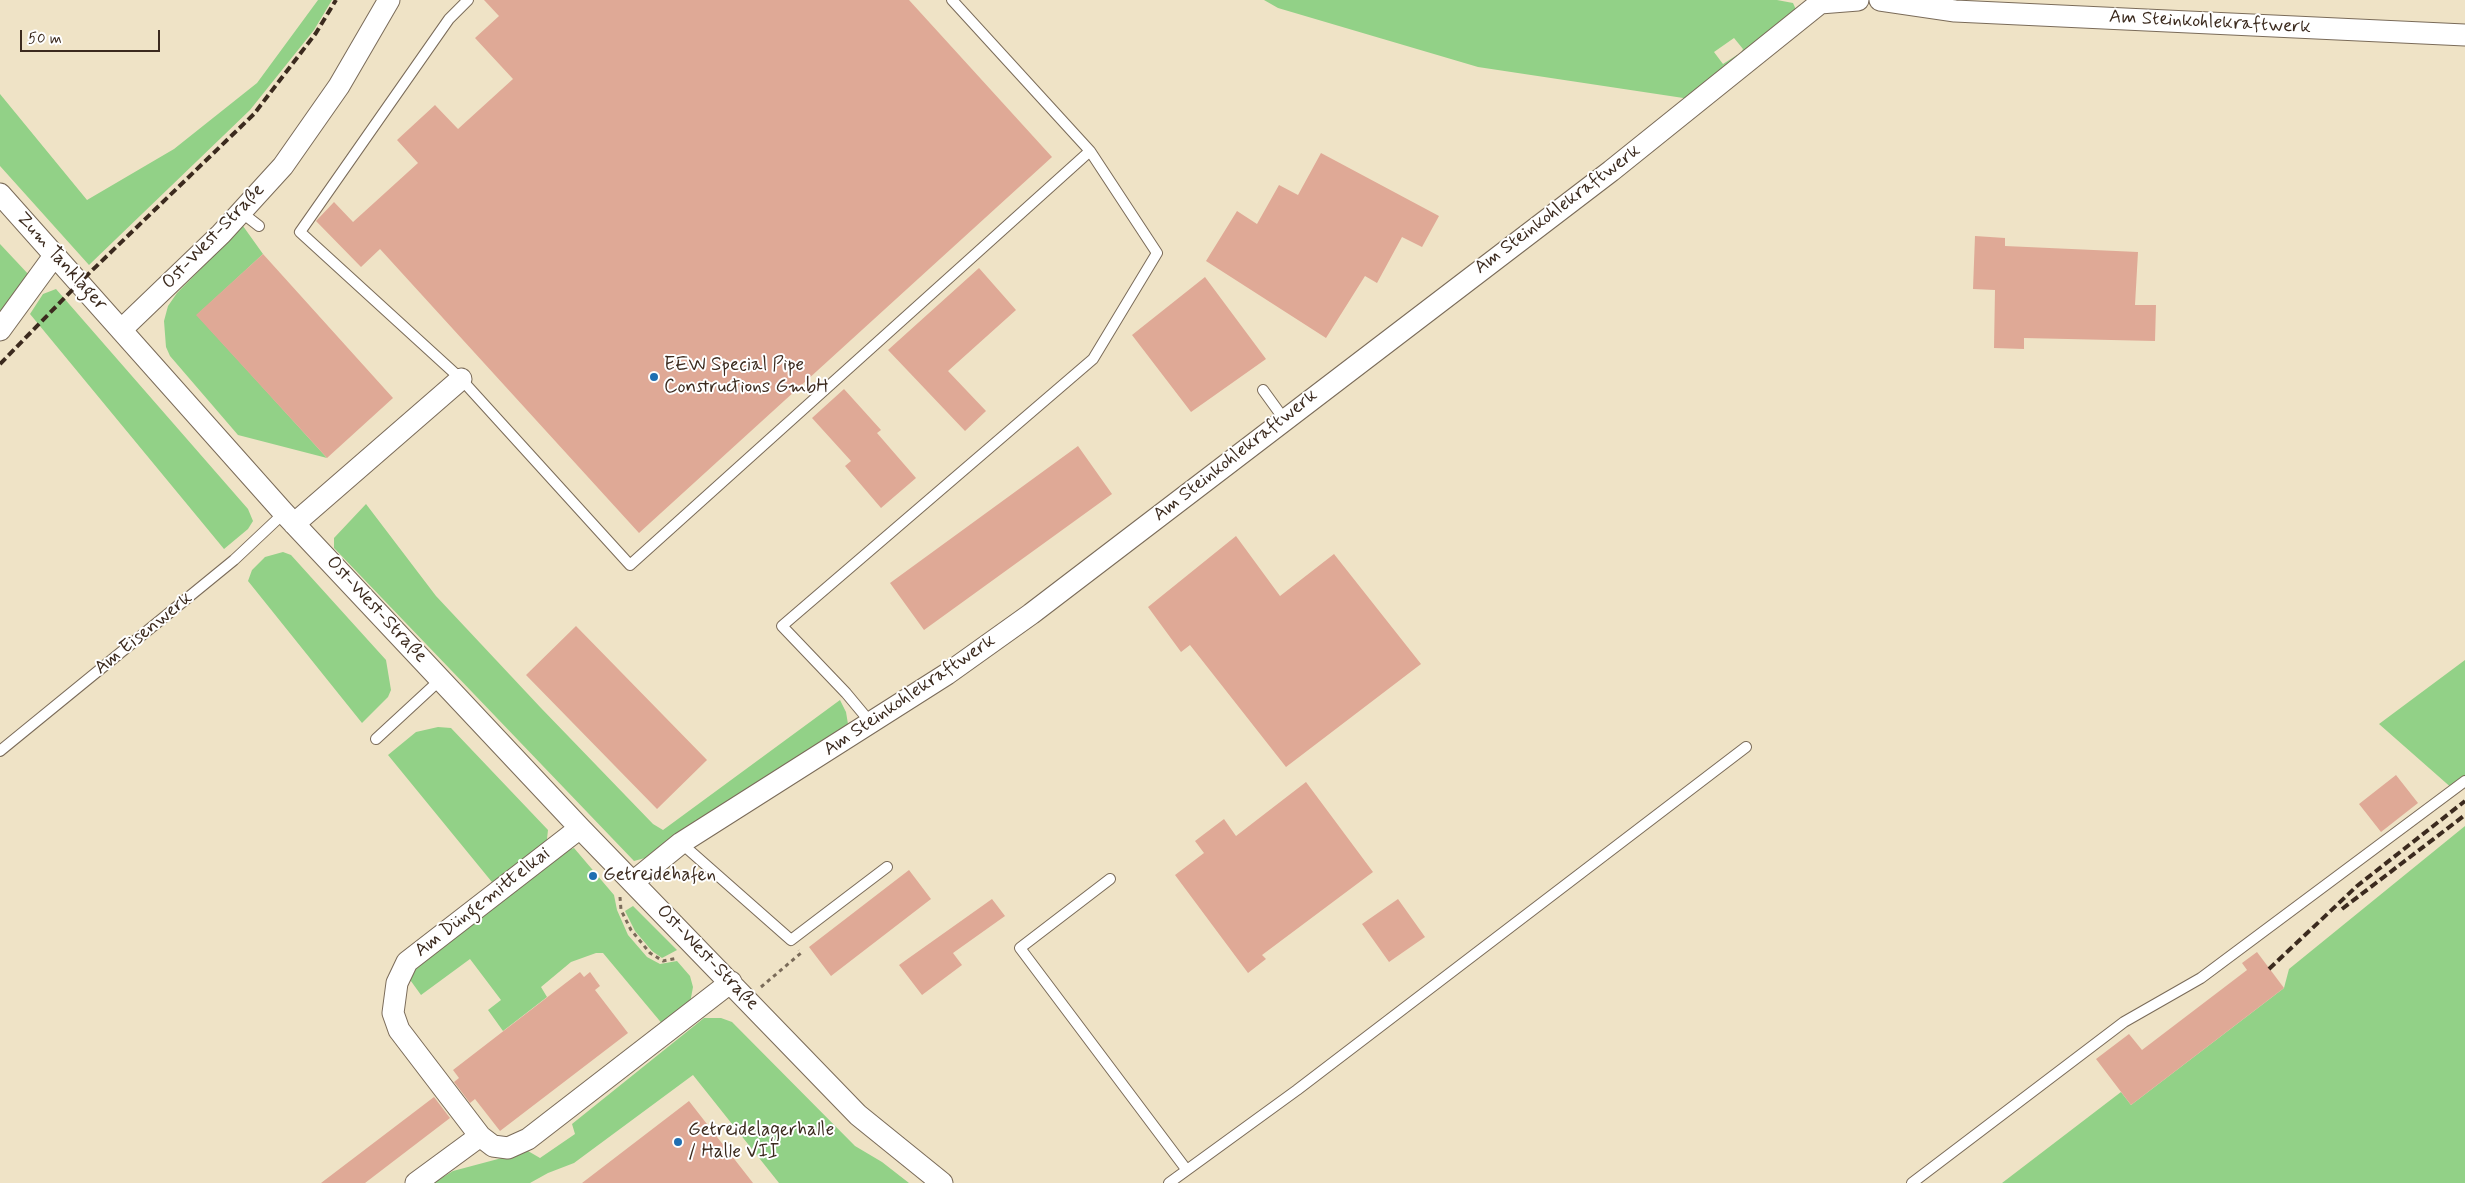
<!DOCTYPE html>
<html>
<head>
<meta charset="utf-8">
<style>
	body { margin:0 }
	#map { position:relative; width:2465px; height:1183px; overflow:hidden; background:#efe3c6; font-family:Mynerve,sans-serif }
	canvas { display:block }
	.scale { position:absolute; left:20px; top:30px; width:140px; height:22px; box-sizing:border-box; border:2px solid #3b2a1e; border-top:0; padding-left:6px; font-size:15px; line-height:18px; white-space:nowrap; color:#3b2a1e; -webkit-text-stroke:4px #fff; paint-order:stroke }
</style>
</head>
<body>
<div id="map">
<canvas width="2465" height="1183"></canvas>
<div class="scale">50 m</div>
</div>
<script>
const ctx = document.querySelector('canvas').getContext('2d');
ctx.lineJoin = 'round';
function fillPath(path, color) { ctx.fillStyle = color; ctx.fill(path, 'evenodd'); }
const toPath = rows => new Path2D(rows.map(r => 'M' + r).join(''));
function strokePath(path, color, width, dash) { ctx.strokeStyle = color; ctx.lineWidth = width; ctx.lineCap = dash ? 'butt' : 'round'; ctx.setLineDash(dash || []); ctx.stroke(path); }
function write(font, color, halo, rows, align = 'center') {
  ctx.font = font + ' Mynerve,sans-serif'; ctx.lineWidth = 4; ctx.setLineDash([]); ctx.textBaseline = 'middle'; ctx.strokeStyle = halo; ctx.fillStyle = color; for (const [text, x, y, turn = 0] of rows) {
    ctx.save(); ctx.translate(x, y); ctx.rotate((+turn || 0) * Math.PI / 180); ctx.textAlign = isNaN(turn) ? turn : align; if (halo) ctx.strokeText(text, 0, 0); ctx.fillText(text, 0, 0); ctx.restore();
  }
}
fillPath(toPath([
	[318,0,332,0,314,30,250,110,89,265,0,166,0,94,87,200,174,149,257,83],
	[1264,0,1777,0,1793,3,1797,12,1745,58,1741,53,1743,49,1734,38,1714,52,1723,64,1737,55,1740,61,1690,99,1478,67,1278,8],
	[243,226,263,254,197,315,327,458,238,435,170,356,166,347,164,321,168,306,177,293],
	[0,244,30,276,0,316],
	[56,289,248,509,253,521,248,529,224,549,30,314,43,294],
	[366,504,436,596,541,708,653,824,663,830,840,700,846,712,848,724,841,736,670,840,645,858,634,861,334,548,334,538],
	[283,552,291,555,386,660,391,690,388,697,362,723,248,581,252,570,265,557],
	[2465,660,2465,781,2454,790,2379,724],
	[438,727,451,728,548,830,546,848,496,887,388,755,416,732],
	[2465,826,2465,1183,2002,1183,2121,1092,2131,1105,2284,988,2289,969],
	[574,848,614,895,617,910,628,935,647,957,660,964,677,961,690,976,693,987,690,1003,664,1026,603,953,596,953,571,962,541,987,547,997,503,1031,488,1010,501,1000,470,959,421,995,408,977,409,970,560,853],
	[633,906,677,950,662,958,652,951,635,931,625,911],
	[704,1018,721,1018,732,1022,855,1146,882,1162,909,1183,779,1183,693,1075,574,1163,548,1173,530,1183,433,1183,453,1171,528,1151,540,1158,575,1134,572,1124]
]), '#92d187');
fillPath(toPath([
	[484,0,909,0,1052,157,639,533,380,249,361,267,316,221,334,202,353,222,418,163,397,140,435,105,458,129,513,79,475,38,499,16],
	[1321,153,1439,216,1422,247,1402,237,1377,283,1365,276,1326,338,1206,261,1237,211,1257,224,1279,185,1298,195],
	[1975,236,2005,238,2005,246,2138,252,2135,305,2156,305,2155,341,2024,338,2024,349,1994,348,1995,290,1973,289],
	[263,254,393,398,327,458,196,315],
	[979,268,1016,310,948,371,986,411,965,431,888,350],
	[1205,277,1266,359,1191,412,1132,335],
	[844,389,881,430,877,433,916,478,881,508,845,466,851,461,812,418],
	[1078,446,1112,494,924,630,890,583],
	[1236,536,1280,596,1334,554,1421,664,1286,767,1190,645,1181,652,1148,607],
	[576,626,707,760,657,809,526,675],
	[2396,775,2418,803,2381,832,2359,804],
	[1306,782,1373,872,1262,955,1266,959,1248,973,1175,875,1204,853,1195,841,1224,819,1236,836],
	[909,870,931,899,831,976,809,947],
	[992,899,1005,916,953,953,962,965,922,995,899,965],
	[1398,899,1425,937,1389,962,1362,924],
	[2257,952,2284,988,2131,1105,2096,1059,2129,1034,2142,1050,2247,970,2242,963],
	[580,972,584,977,590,972,600,986,595,990,628,1033,500,1131,475,1099,470,1103,454,1082,459,1078,453,1070],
	[434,1097,450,1118,365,1183,321,1183],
	[689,1101,753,1183,582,1183]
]), '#dfa996');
const lane = toPath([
	[468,0,449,19,300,232,461,379,630,565,1090,151,952,0],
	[241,212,259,226],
	[1263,390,1284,419],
	[871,723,846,693,782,626,1093,359,1157,253,1090,151],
	[376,739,441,679],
	[0,751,234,560,284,513],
	[681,843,791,940,887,867],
	[1110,879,1020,948,1186,1169],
	[1169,1183,1297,1090,1746,747],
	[1912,1183,2124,1022,2201,978,2465,781]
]);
const street = toPath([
	[1880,0,1955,11,2465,35],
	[0,194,284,513,580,828,858,1115,942,1183],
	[0,330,54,256],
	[121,330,221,234,283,166,339,86,389,0],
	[294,524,461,379],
	[633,882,681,843,947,674,1031,614,1611,171,1820,3,1858,0],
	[480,1136,399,1030,393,1013,397,983,407,962,580,828],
	[416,1183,480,1136,493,1146,508,1148,528,1139,731,982]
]);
strokePath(lane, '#7a6b59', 12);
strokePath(street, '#7a6b59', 23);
strokePath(toPath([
	[620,897,621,910,631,930,650,953,663,961,678,958],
	[761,987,801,953,799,950]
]), '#7a6b59', 3, [4, 4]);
strokePath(lane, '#fff', 10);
strokePath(street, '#fff', 21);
strokePath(toPath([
	[0,364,79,283,254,114,316,33,336,0],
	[2342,909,2465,815],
	[2269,969,2357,886,2465,801]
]), '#3b2a1e', 4, [8, 4]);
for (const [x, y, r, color] of [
	[654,377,5,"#1f6fb2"],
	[593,876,5,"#1f6fb2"],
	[678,1142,5,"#1f6fb2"]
]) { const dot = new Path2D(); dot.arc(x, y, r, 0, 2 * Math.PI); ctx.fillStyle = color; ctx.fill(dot); strokePath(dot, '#fff', 2); }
write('19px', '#3b2a1e', '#fff', [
	["Am Steinkohlekraftwerk",2210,23,3],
	["Am Steinkohlekraftwerk",1558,210,-37],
	["Ost-West-Straße",214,237,-46],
	["Zum Tanklager",61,262,48],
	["Am Steinkohlekraftwerk",1236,456,-38],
	["Ost-West-Straße",376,610,47],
	["Am Eisenwerk",144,634,-39],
	["Am Steinkohlekraftwerk",910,696,-34],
	["Am Düngemittelkai",483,903,-38],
	["Ost-West-Straße",707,958,46]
]);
write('19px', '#3b2a1e', '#fff', [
	["EEW Special Pipe",664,366],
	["Constructions GmbH",664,388],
	["Getreidehafen",603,876],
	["Getreidelagerhalle",688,1131],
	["/ Halle VII",688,1153]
], 'left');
</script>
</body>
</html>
